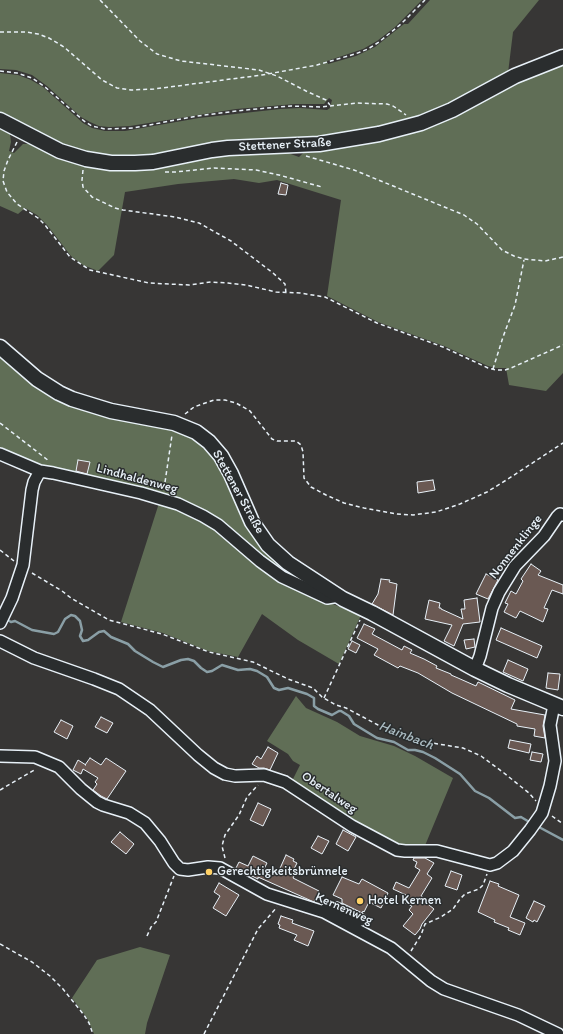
<!DOCTYPE html>
<html>
<head>
<meta charset="utf-8">
<style>
	body { margin:0 }
	canvas { display:block; background:#373635 }
</style>
</head>
<body>
<canvas width="563" height="1034"></canvas>
<script>
const ctx = document.querySelector('canvas').getContext('2d');
ctx.lineJoin = 'round';
function fillPath(path, color) { ctx.fillStyle = color; ctx.fill(path, 'evenodd'); }
const toPath = rows => new Path2D(rows.map(r => 'M' + r).join(''));
function strokePath(path, color, width, dash) { ctx.strokeStyle = color; ctx.lineWidth = width; ctx.lineCap = dash ? 'butt' : 'round'; ctx.setLineDash(dash || []); ctx.stroke(path); }
function write(font, color, halo, rows, align = 'center') {
  ctx.font = font + ' Itim,sans-serif'; ctx.lineWidth = 3; ctx.setLineDash([]); ctx.textBaseline = 'middle'; ctx.strokeStyle = halo; ctx.fillStyle = color; for (const [text, x, y, turn = 0] of rows) {
    ctx.save(); ctx.translate(x, y); ctx.rotate((+turn || 0) * Math.PI / 180); ctx.textAlign = isNaN(turn) ? turn : align; if (halo) ctx.strokeText(text, 0, 0); ctx.fillText(text, 0, 0); ctx.restore();
  }
}
fillPath(toPath([
	[0,0,422,0,395,27,377,41,363,49,327,61,328,64,356,56,375,47,404,24,408,24,430,0,539,0,513,32,508,73,439,110,401,123,348,134,150,157,106,156,70,148,0,113,0,73,18,75,31,80,43,87,83,123,92,128,105,131,125,131,199,118,280,109,300,108,327,110,330,108,332,100,329,98,324,104,295,104,236,109,130,126,109,127,99,126,90,122,81,117,47,86,32,75,16,70,0,69],
	[563,62,563,373,546,391,509,385,506,368,496,368,488,366,444,346,378,322,327,296,341,200,277,180,259,183,234,179,178,184,125,192,114,255,98,271,83,265,71,256,47,225,37,215,25,208,18,214,0,206,0,126,6,130,10,134,11,142,9,151,14,153,23,144,33,144,70,159,285,152,299,157,306,150,335,147,512,83],
	[0,354,27,379,175,429,198,440,220,465,235,500,319,590,302,585,203,513,38,467,0,451],
	[160,500,202,518,325,601,361,615,339,664,298,640,262,614,238,657,208,651,163,633,121,622],
	[296,696,306,708,337,722,360,736,394,746,415,756,453,778,424,848,398,848,291,783,300,765,293,761,288,754,267,741],
	[140,947,170,955,147,1023,145,1034,94,1034,87,1018,72,998,97,960]
]), '#606e56');
strokePath(toPath([
	[6,619,11,622,15,621,32,630,54,634,58,632,65,619,71,615,75,616,80,621,82,630,80,636,83,641,88,640,99,632,104,631,111,637,128,644,135,651,153,662,163,667,181,660,188,659,194,661,201,668,207,672,212,671,222,665,238,670,250,669,257,671,267,677,274,688,279,690,288,688,307,694,314,698,314,706,318,709,332,715,339,711,341,711,349,716,354,724,377,738,394,742,408,750,415,750,423,752,435,758,460,774,475,791,489,798,515,818,521,817,531,823],
	[537,826,563,840]
]), '#8a9fa6', 2.5);
const building = toPath([
	[281,183,288,185,286,195,278,194,281,183],
	[78,460,90,462,87,474,76,471,78,460],
	[433,480,435,490,418,493,417,482,433,480],
	[531,564,541,571,538,575,563,585,563,594,552,590,544,608,548,609,543,622,520,611,516,618,504,612,508,604,505,603,511,591,516,594,523,581,521,579,531,564],
	[486,574,498,580,488,599,476,594,486,574],
	[381,579,390,580,389,582,397,584,393,615,372,604,378,594,381,579],
	[477,598,480,622,463,624,454,646,444,641,452,625,425,619,429,600,440,603,439,608,441,608,441,609,463,619,461,609,465,609,464,600,477,598],
	[364,624,375,629,372,634,402,650,404,646,412,650,410,653,424,659,437,666,436,668,451,674,451,675,458,678,476,686,478,682,515,700,511,709,545,715,543,726,545,738,534,736,535,729,517,726,517,724,452,693,418,673,400,666,398,668,374,655,378,649,357,638,364,624],
	[501,628,542,646,537,658,496,640,501,628],
	[474,639,475,647,466,649,464,640,474,639],
	[352,641,360,645,356,653,348,649,352,641],
	[508,660,528,669,523,681,503,672,508,660],
	[548,673,560,674,558,690,546,688,548,673],
	[101,717,113,723,107,733,95,727,101,717],
	[61,720,73,726,67,739,54,732,61,720],
	[510,740,531,744,529,753,508,748,510,740],
	[268,747,278,753,270,770,264,768,259,768,252,764,257,756,261,759,268,747],
	[532,752,543,754,541,762,530,760,532,752],
	[90,758,101,765,106,758,126,771,107,799,101,796,93,790,97,784,95,782,98,778,83,769,81,774,73,770,78,760,86,765,85,765,90,758],
	[258,803,271,809,263,826,250,820,258,803],
	[343,830,356,837,348,851,336,844,343,830],
	[120,832,134,844,126,854,111,842,120,832],
	[318,836,329,841,322,854,311,848,318,836],
	[286,855,294,859,293,861,297,863,291,875,294,876,293,878,319,891,314,902,258,877,258,879,236,868,239,862,248,866,253,856,267,863,264,869,277,875,286,855],
	[414,858,425,858,434,863,427,874,432,878,421,896,430,903,429,905,434,909,422,924,420,929,415,935,403,926,413,914,409,910,412,906,403,902,406,895,393,889,396,882,409,888,420,870,415,867,417,862,413,860,414,858],
	[451,871,462,875,457,890,445,886,451,871],
	[342,877,359,884,362,879,388,893,381,908,369,902,364,912,363,911,362,913,342,903,342,899,333,895,342,877],
	[490,881,499,884,498,886,519,895,510,917,525,923,520,935,508,930,509,928,494,922,495,920,478,912,490,881],
	[219,883,239,895,226,916,213,908,220,896,214,892,219,883],
	[534,901,545,906,537,922,534,920,533,922,526,918,534,901],
	[281,916,293,920,292,923,314,931,308,946,294,940,297,935,279,928,280,925,278,924,281,916]
]);
fillPath(building, '#6a5953');
strokePath(building, '#e8f1f8', 1);
const minor = toPath([
	[0,454,40,471,53,473,141,493,178,504,203,516,218,525,260,561,282,577,327,598,339,596],
	[0,623,12,598,23,565,32,490,34,482,40,471],
	[0,641,34,658,94,679,119,689,150,710,198,755,214,768,225,774,235,776,264,775,285,782,352,826,397,850,405,851,437,851,490,865,497,863,513,851,530,830,542,813,550,786,555,761,550,725,554,705],
	[475,669,480,656,492,608,499,592,515,566,544,536,557,517,560,514,563,515],
	[0,756,35,757,59,767,81,789,97,802,103,805,129,813,145,823,160,841,174,863,180,869,188,870,208,867,220,868,267,894,324,912,391,948,431,981,444,989,518,1015,558,1034],
	[324,912,326,909,336,908,361,920]
]);
const major = toPath([
	[0,120,60,151,86,159,111,163,135,163,153,162,212,150,228,148,319,144,379,134,421,123,452,110,515,76,563,57],
	[0,347,37,379,59,393,72,399,111,411,174,423,196,432,209,442,221,456,231,474,252,522,268,545,288,563,343,599,372,613,475,669,508,685,563,708]
]);
strokePath(minor, '#e8f1f8', 14);
strokePath(major, '#e8f1f8', 17);
strokePath(toPath([
	[100,0,140,41,157,54,181,61,259,70,277,76,306,91,326,100,330,105],
	[0,32,26,32,38,34,49,38,64,47,102,80,117,88,131,90,154,89,262,75,317,65,355,54,368,49,379,42,401,24,425,0],
	[0,71,17,73,32,78,45,87,84,121,92,126,105,129,133,128,197,116,245,110,291,106,321,107,357,103,387,104,393,106,406,115],
	[17,142,8,160,4,171,3,181,7,192,17,204,38,218,45,225,70,257,90,270,149,283,189,285,211,282,228,283,246,285,276,292,300,293,325,297,377,323,443,347,488,368,496,370,505,370,511,368,563,345],
	[306,156,354,170,464,215,477,224,502,250,514,256,524,259,545,261,563,257],
	[83,170,82,180,83,187,92,197,115,208,123,210,175,217,199,223,231,241,273,273,285,284,286,293],
	[165,172,175,172,214,168,256,170,279,175,322,187],
	[493,369,503,337,515,305,524,260],
	[185,414,194,407,214,400,225,400,236,403,250,411,272,439,277,441,296,441,301,445,303,452,304,478,311,487,326,495,344,503,364,508,397,514,413,515,436,512,460,504,487,492,508,479,563,443],
	[0,423,49,461],
	[164,489,172,435],
	[0,550,14,561],
	[32,573,62,591,71,598,109,620,162,634,209,652,253,662,288,679,313,688,322,697,336,705,346,708,378,725,392,730,413,740,463,748,481,756,504,773,529,793,536,801],
	[324,698,360,620],
	[0,790,36,769],
	[552,816,563,824],
	[225,858,222,846,225,835,239,815,247,797,258,785],
	[147,936,151,927,156,922,174,876],
	[0,944,32,962,50,976,63,989,84,1015,89,1023,93,1034],
	[411,951,421,935,425,924,441,917,453,909,460,899,465,894,479,889,483,885,487,874],
	[204,1034,258,929,277,907]
]), '#e8f1f8', 1.5, [4, 3]);
strokePath(minor, '#2a2d2e', 11);
strokePath(major, '#2a2d2e', 14);
for (const [x, y, r, color] of [
	[209,872,4,"#ffd166"],
	[360,901,4,"#ffd166"]
]) { const dot = new Path2D(); dot.arc(x, y, r, 0, 2 * Math.PI); ctx.fillStyle = color; ctx.fill(dot); strokePath(dot, '#2a2d2e', 1.5); }
write('13px', '#e8f1f8', '#2a2d2e', [
	["Stettener Straße",285,145,-3],
	["Lindhaldenweg",137,479,15],
	["Stettener Straße",238,492,61],
	["Nonnenklinge",516,547,-52],
	["Obertalweg",329,793,34],
	["Kernenweg",344,909,24]
]);
write('13px', '#e8f1f8', '#2a2d2e', [
	["Gerechtigkeitsbrünnele",217,872],
	["Hotel Kernen",368,901]
], 'left');
write('italic 14px', '#aabbc2', '#2a2d2e', [
	["Hainbach",406,736,21]
]);
</script>
</body>
</html>
